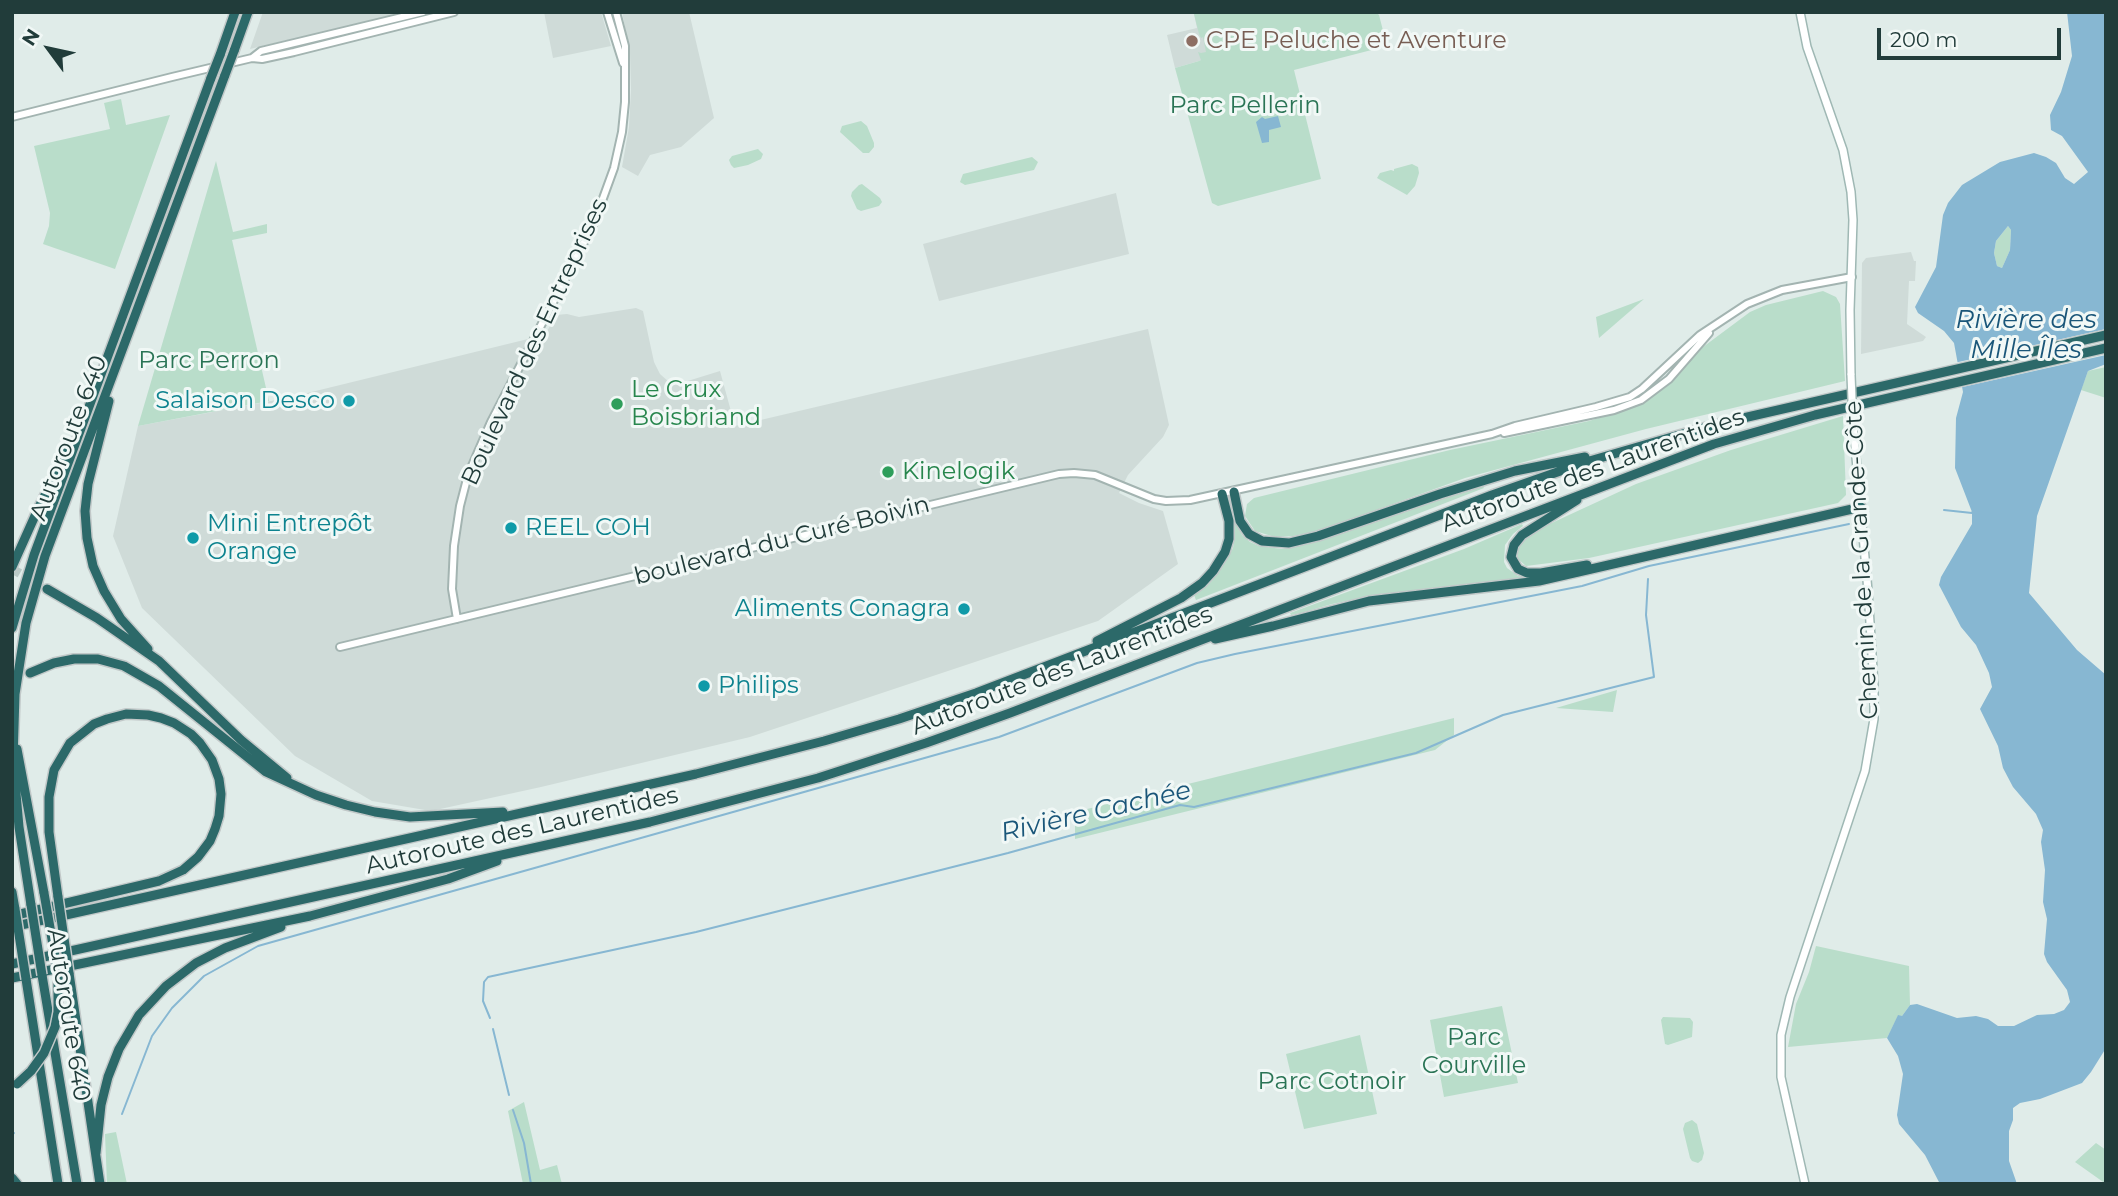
<!DOCTYPE html>
<html>
<head>
<meta charset="utf-8">
<style>
	body { margin:0 }
	#map { position:relative; width:2118px; height:1196px; overflow:hidden; background:#e0ece9; font-family:Montserrat,sans-serif }
	canvas { display:block }
	.frame { position:absolute; inset:0; border:14px solid #213c3a; pointer-events:none }
	.north { position:absolute; left:14px; top:14px; width:70px; height:70px; -webkit-text-stroke:5px #f1f8f6; paint-order:stroke; rotate:303deg; font-size:19px; font-weight:700; line-height:28px; text-align:center; color:#213c3a }
	.north::after { content:''; display:block; margin:auto; width:24px; height:32px; background:#213c3a; clip-path:polygon(50% 0,100% 100%,50% 72%,0 100%) }
	.scale { position:absolute; left:1877px; top:28px; width:184px; height:32px; box-sizing:border-box; border:4px solid #213c3a; border-top:0; padding-left:9px; font-size:21px; line-height:24px; white-space:nowrap; color:#213c3a; -webkit-text-stroke:5px #f1f8f6; paint-order:stroke }
</style>
</head>
<body>
<div id="map">
<canvas width="2118" height="1196"></canvas>
<div class="frame"></div>
<div class="north">N</div>
<div class="scale">200 m</div>
</div>
<script>
const ctx = document.querySelector('canvas').getContext('2d');
ctx.lineJoin = 'round';
function fillPath(path, color) { ctx.fillStyle = color; ctx.fill(path, 'evenodd'); }
const toPath = rows => new Path2D(rows.map(r => 'M' + r).join(''));
function strokePath(path, color, width, dash) { ctx.strokeStyle = color; ctx.lineWidth = width; ctx.lineCap = dash ? 'butt' : 'round'; ctx.setLineDash(dash || []); ctx.stroke(path); }
function write(font, color, halo, rows, align = 'center') {
  ctx.font = font + ' Montserrat,sans-serif'; ctx.lineWidth = 6; ctx.setLineDash([]); ctx.textBaseline = 'middle'; ctx.strokeStyle = halo; ctx.fillStyle = color; for (const [text, x, y, turn = 0] of rows) {
    ctx.save(); ctx.translate(x, y); ctx.rotate((+turn || 0) * Math.PI / 180); ctx.textAlign = isNaN(turn) ? turn : align; if (halo) ctx.strokeText(text, 0, 0); ctx.fillText(text, 0, 0); ctx.restore();
  }
}
fillPath(toPath([
	[263,12,405,12,250,49],
	[544,12,601,12,611,46,553,58],
	[622,12,689,12,714,118,681,147,650,155,638,176,622,167,629,127,631,90,630,53],
	[1201,12,1209,58,1175,68,1167,35,1197,28,1194,14],
	[1116,193,1129,254,939,301,923,244],
	[1911,252,1914,261,1916,261,1915,281,1909,281,1907,324,1926,337,1923,341,1861,354,1862,263,1866,258],
	[636,308,643,311,654,362,660,374,669,382,678,384,720,371,735,426,1148,329,1169,425,1163,437,1128,475,1119,493,1139,503,1163,511,1178,564,1098,621,750,737,541,787,431,811,372,801,295,756,142,608,113,536,138,426,287,398,528,339,540,344,556,315,567,314,579,317]
]), '#cfdbd8');
fillPath(toPath([
	[1201,12,1376,12,1379,15,1387,46,1294,70,1321,179,1218,206,1212,203,1175,68,1199,61,1201,60,1198,52,1201,53,1206,52,1203,37,1201,38,1199,34,1194,14],
	[121,99,126,125,170,115,115,269,43,244,49,226,50,213,34,146,110,129,104,103],
	[861,121,867,126,874,143,874,147,869,153,863,153,840,132,842,126],
	[758,149,763,154,761,159,748,165,734,168,731,165,729,160,732,156],
	[1032,157,1038,162,1034,170,965,185,960,182,963,174],
	[216,161,233,232,267,224,267,233,232,240,269,401,138,426],
	[1412,164,1418,167,1419,173,1415,186,1407,195,1377,178,1380,173,1391,170,1394,171,1394,169],
	[862,184,880,198,882,202,879,206,861,211,857,209,851,196,852,192,859,185],
	[2008,226,2011,230,2010,250,2002,268,1997,266,1994,253,1996,241],
	[1823,291,1836,297,1840,304,1845,381,1646,429,1465,478,1318,531,1293,536,1275,537,1255,531,1245,516,1247,504,1254,498,1450,450,1589,421,1642,404,1666,387,1703,347,1750,312,1766,305],
	[1644,299,1599,338,1596,317],
	[2106,367,2106,398,2081,390,2088,371],
	[1843,416,1846,495,1838,503,1589,558,1526,566,1517,558,1518,548,1524,540,1543,527,1636,484,1731,450],
	[1482,484,1484,488,1196,600,1194,595,1208,585,1219,572,1228,557,1233,548,1235,535,1233,523,1236,522,1242,535,1250,542,1259,546,1282,549,1318,541],
	[1522,524,1523,526,1513,534,1505,545,1504,562,1507,568,1518,576,1531,577,1500,583,1380,594,1332,604,1301,613,1291,615,1290,613,1464,549],
	[1617,690,1613,712,1556,708],
	[1454,718,1454,735,1435,750,1075,839,1075,812],
	[1816,946,1909,966,1910,1005,1902,1016,1898,1016,1887,1038,1788,1047,1796,1004,1809,972],
	[1502,1006,1518,1083,1444,1097,1430,1020],
	[1663,1017,1690,1018,1693,1022,1692,1037,1668,1045,1665,1044,1661,1020],
	[1360,1035,1377,1114,1304,1129,1286,1054],
	[524,1102,540,1170,557,1165,562,1184,523,1184,508,1111],
	[1692,1120,1697,1124,1704,1153,1702,1160,1698,1163,1692,1161,1690,1158,1683,1129,1685,1123],
	[116,1132,127,1184,107,1184,105,1134],
	[2096,1143,2106,1150,2106,1184,2075,1162]
]), '#b9ddca');
fillPath(toPath([
	[2067,12,2106,12,2106,364,2088,371,2037,516,2029,593,2077,650,2106,675,2106,1048,2091,1072,2082,1083,2040,1099,2020,1103,2013,1108,2013,1120,2009,1131,2009,1161,2017,1184,1940,1184,1925,1155,1899,1124,1897,1115,1903,1074,1898,1056,1887,1038,1898,1015,1902,1016,1910,1005,1917,1004,1957,1018,1976,1016,1988,1019,1998,1026,2014,1026,2037,1015,2054,1014,2064,1010,2070,1002,2067,990,2047,962,2044,954,2047,919,2043,902,2045,870,2041,842,2043,830,2036,814,2013,787,2003,768,1998,746,1980,709,1992,687,1989,673,1976,645,1961,627,1939,585,1941,577,1972,524,1972,512,1955,468,1956,418,1963,392,1954,343,1944,331,1918,313,1915,307,1936,267,1943,215,1948,203,1962,185,2000,162,2034,153,2046,157,2056,163,2065,178,2074,184,2088,172,2062,136,2051,130,2050,115,2061,92,2072,56],
	[2008,226,2011,230,2010,250,2002,268,1997,266,1994,253,1996,241],
	[1278,116,1281,127,1269,130,1269,142,1262,143,1256,122,1262,117,1265,119]
]), '#87b7d2');
fillPath(toPath([
	[2106,329,2106,355,1958,388,1954,363]
]), '#e0ece9');
strokePath(toPath([
	[1944,510,1972,513,1973,511],
	[490,1018,483,1001,484,982,488,977,696,932,1008,853,1180,805,1194,807,1416,753,1503,715,1654,677,1646,615,1648,579],
	[493,1029,509,1095],
	[513,1110,524,1143,531,1184],
	[122,1114,152,1036,172,1008,204,976,258,946,999,737,1197,663,1235,654,1582,586,1649,566,1849,524],
	[12,1134,14,1133]
]), '#87b7d2', 2);
strokePath(toPath([
	[12,569,42,586]
]), '#bac9c6', 9, [9, 4.5]);
const tertiary = toPath([
	[607,12,623,63],
	[252,58,261,51,423,12],
	[12,117,172,77,252,58,262,59,294,52,454,12],
	[1504,433,1614,410,1641,400,1669,379,1709,333],
	[457,619,452,589,454,546,460,506,468,475,491,422,594,223,614,168,622,132,625,102,625,46,616,12],
	[340,647,1059,474,1074,473,1095,475,1154,499,1166,501,1190,500,1492,434,1515,426,1596,407,1630,397,1642,389,1700,335,1747,304,1782,290,1852,277]
]);
const secondary = toPath([
	[1800,12,1807,47,1843,150,1851,192,1853,220,1850,310,1851,375],
	[1805,1184,1781,1077,1781,1035,1790,997,1865,771,1874,719,1874,686,1868,591,1853,424]
]);
const motorway = toPath([
	[234,51,248,12],
	[220,55,235,12],
	[109,401,88,484,85,511,87,538,93,566,104,591,121,619,148,649],
	[1234,492,1240,521,1249,534,1262,541,1289,543,1318,536,1440,494,1515,471,1585,457],
	[1577,500,1522,535,1514,545,1511,557,1518,569,1527,573,1541,573,1587,565],
	[12,567,38,509,67,451],
	[47,589,97,618,159,661,241,740,287,778],
	[12,628,34,555,211,78],
	[1215,639,1273,626,1369,601,1539,581,1861,507],
	[1097,641,1181,598,1202,583,1213,571,1225,552,1229,539,1229,521,1222,494],
	[30,673,54,663,74,659,98,659,124,666,159,686,266,772,316,795,346,805,375,812,410,817,503,812],
	[17,749,44,893],
	[12,892,15,909],
	[31,905,19,827,13,760,15,694,26,623,45,556,225,75],
	[12,916,159,881,183,870,198,857,210,841,215,829,219,816,221,794,219,779,212,760,200,743,191,734,174,723,161,718,148,715,126,714,107,719,94,724,70,743,54,770,49,797,49,832,58,897],
	[12,927,696,774,824,741,899,719,976,693,1492,495,1586,462,1717,424,2106,335],
	[12,964,650,822,818,778,926,743,1010,713,1714,444,1815,415,2106,348],
	[69,973,100,1184],
	[42,975,77,1184],
	[12,978,310,916,448,879,497,861],
	[26,979,58,1184],
	[96,1153,101,1105,108,1077,119,1049,139,1015,166,986,196,963,225,948,281,927],
	[12,1178,17,1184]
]);
strokePath(tertiary, '#a3b4b1', 10);
strokePath(secondary, '#9fb8b4', 10);
strokePath(motorway, '#c1c8c8', 12);
strokePath(tertiary, '#fff', 6);
strokePath(secondary, '#fff', 7);
strokePath(motorway, '#2c6969', 9);
const secondaryBridge = toPath([
	[1851,375,1853,424]
]);
const motorwayBridge = toPath([
	[225,75,234,51],
	[211,78,220,55],
	[58,897,69,973],
	[31,905,42,975],
	[15,909,26,979],
	[17,1084,31,1071,44,1053,55,1027,58,1012,58,974,44,893]
]);
strokePath(secondaryBridge, '#9fb8b4', 10, []);
strokePath(motorwayBridge, '#c1c8c8', 12, []);
strokePath(secondaryBridge, '#fff', 7);
strokePath(motorwayBridge, '#2c6969', 9);
for (const [x, y, r, color] of [
	[1192,41,7,"#8d6e63"],
	[349,401,7,"#0f9aa8"],
	[617,404,7,"#2e9e5b"],
	[888,472,7,"#2e9e5b"],
	[511,528,7,"#0f9aa8"],
	[193,538,7,"#0f9aa8"],
	[964,609,7,"#0f9aa8"],
	[704,686,7,"#0f9aa8"]
]) { const dot = new Path2D(); dot.arc(x, y, r, 0, 2 * Math.PI); ctx.fillStyle = color; ctx.fill(dot); strokePath(dot, '#f1f8f6', 2.5); }
write('24px', '#785e54', '#f1f8f6', [
	["CPE Peluche et Aventure",1206,41]
], 'left');
write('24px', '#2a7455', '#f1f8f6', [
	["Parc Pellerin",1245,106],
	["Parc Perron",209,361],
	["Parc",1474,1038],
	["Courville",1474,1066],
	["Parc Cotnoir",1332,1082]
]);
write('24px', '#213c3a', '#f1f8f6', [
	["Boulevard des Entreprises",535,342,-65],
	["Autoroute 640",69,438,-69],
	["Autoroute des Laurentides",1593,471,-20],
	["boulevard du Curé Boivin",782,541,-14],
	["Chemin de la Grande-Côte",1862,560,-93],
	["Autoroute des Laurentides",1062,671,-21],
	["Autoroute des Laurentides",522,831,-13],
	["Autoroute 640",68,1015,81]
]);
write('24px', '#27864d', '#f1f8f6', [
	["Le Crux",631,390],
	["Boisbriand",631,418],
	["Kinelogik",902,472]
], 'left');
write('24px', '#0d838f', '#f1f8f6', [
	["Salaison Desco",335,401,"right"],
	["Mini Entrepôt",207,524],
	["Orange",207,552],
	["REEL COH",525,528],
	["Aliments Conagra",950,609,"right"],
	["Philips",718,686]
], 'left');
write('italic 26px', '#1a5679', '#f1f8f6', [
	["Rivière des",2026,320],
	["Mille Îles",2026,350],
	["Rivière Cachée",1096,812,-13]
]);
</script>
</body>
</html>
